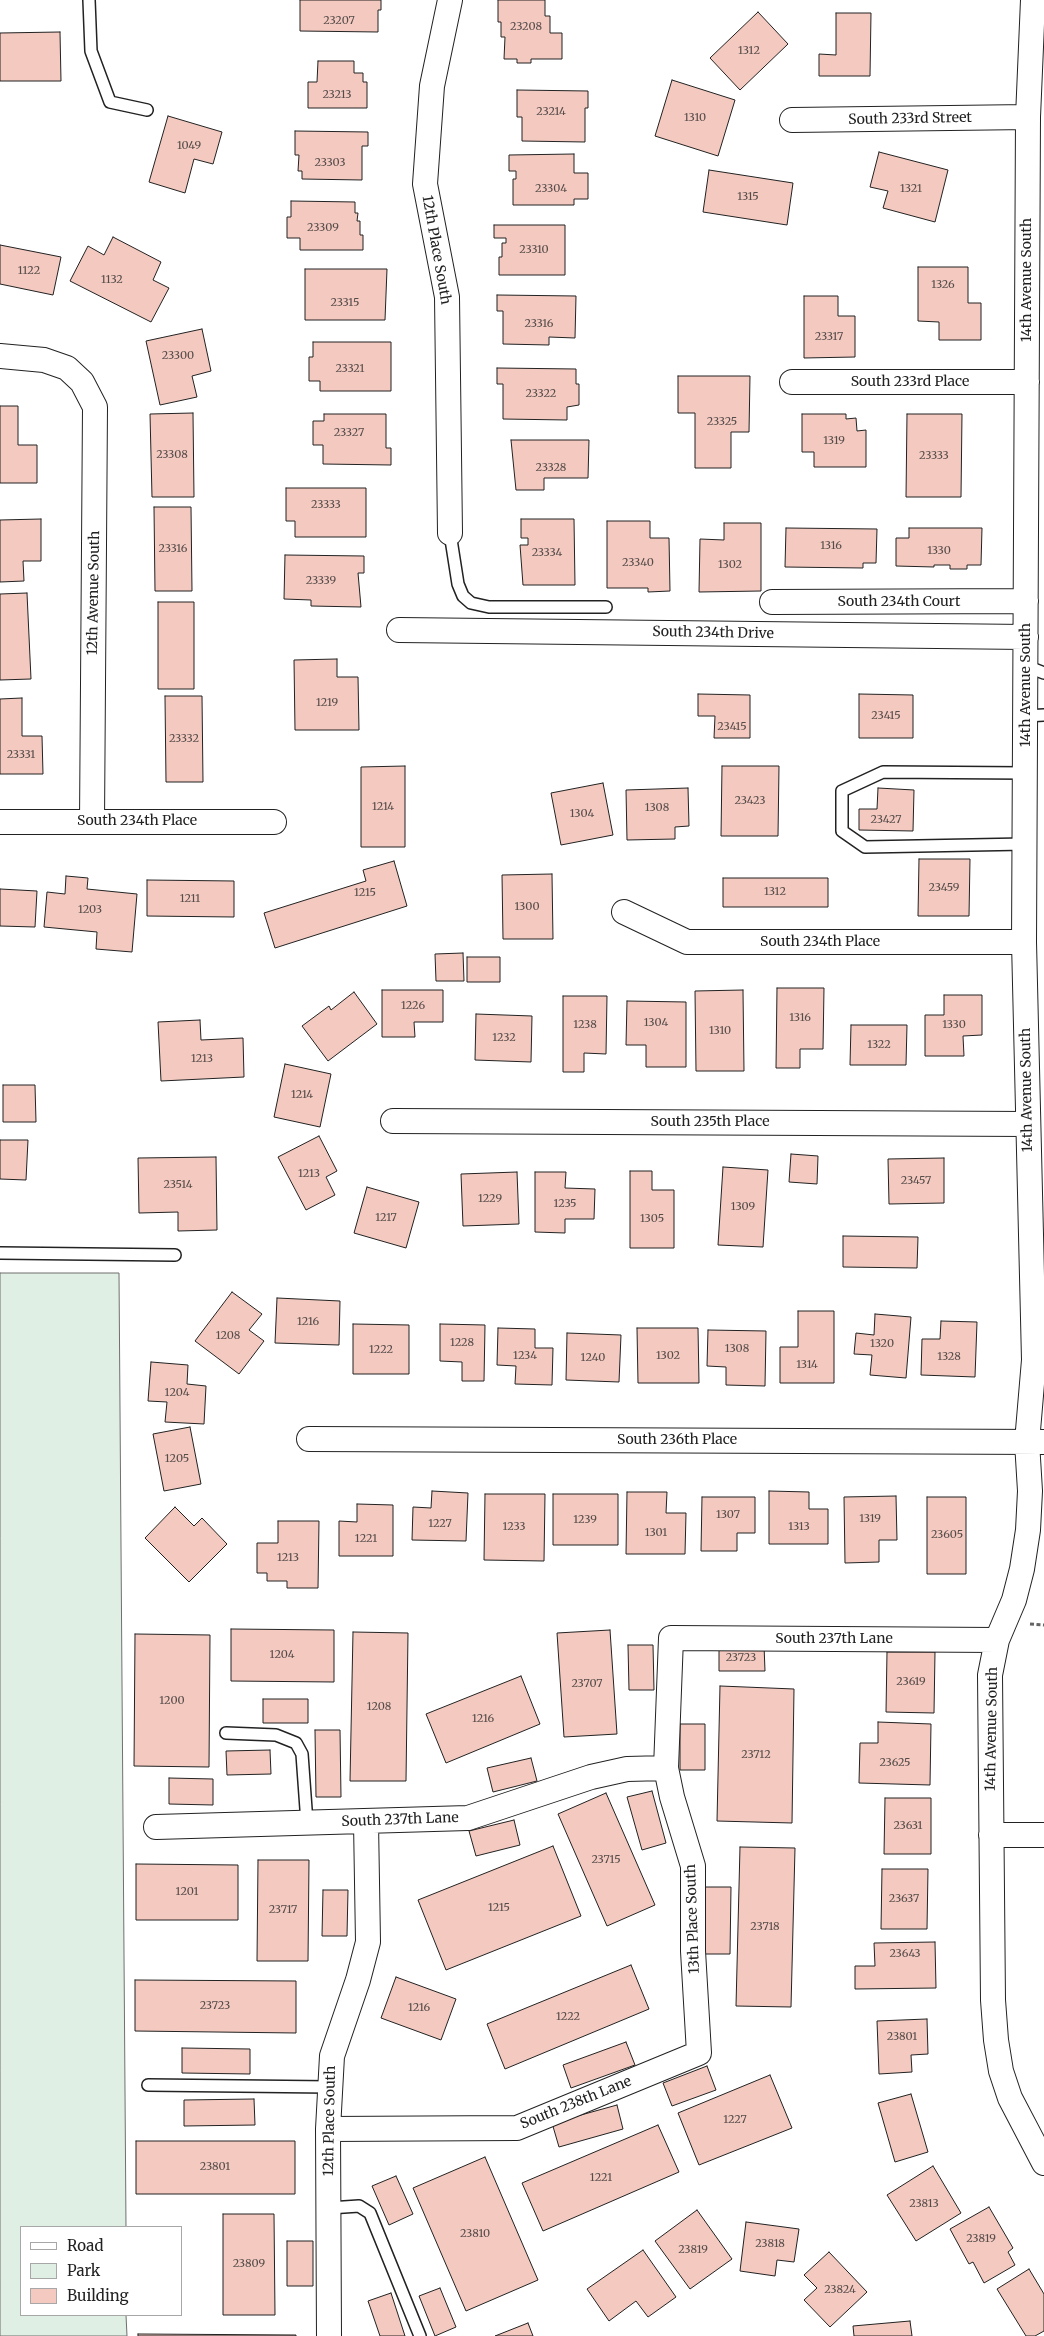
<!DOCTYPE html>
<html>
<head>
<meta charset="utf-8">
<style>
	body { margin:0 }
	#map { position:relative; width:1044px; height:2336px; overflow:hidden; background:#fff; font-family:Merriweather,serif }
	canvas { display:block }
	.legend { position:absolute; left:20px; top:2226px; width:162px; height:90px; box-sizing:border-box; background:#fff; border:1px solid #a7a7a7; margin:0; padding:6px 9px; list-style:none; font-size:15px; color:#222 }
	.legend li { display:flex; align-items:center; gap:10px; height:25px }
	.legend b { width:25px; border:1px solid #a7a7a7 }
</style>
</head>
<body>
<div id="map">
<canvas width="1044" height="2336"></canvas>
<ul class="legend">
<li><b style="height:6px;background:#fff"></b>Road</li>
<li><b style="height:14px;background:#e0efe3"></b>Park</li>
<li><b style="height:14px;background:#f3c9c0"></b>Building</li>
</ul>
</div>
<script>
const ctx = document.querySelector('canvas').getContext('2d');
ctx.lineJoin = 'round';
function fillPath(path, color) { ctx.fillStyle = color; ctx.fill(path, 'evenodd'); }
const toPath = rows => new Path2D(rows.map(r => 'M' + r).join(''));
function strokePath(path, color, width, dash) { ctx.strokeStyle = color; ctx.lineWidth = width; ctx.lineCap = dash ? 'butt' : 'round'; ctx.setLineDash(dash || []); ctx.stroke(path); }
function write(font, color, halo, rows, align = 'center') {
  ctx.font = font + ' Merriweather,serif'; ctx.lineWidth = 4; ctx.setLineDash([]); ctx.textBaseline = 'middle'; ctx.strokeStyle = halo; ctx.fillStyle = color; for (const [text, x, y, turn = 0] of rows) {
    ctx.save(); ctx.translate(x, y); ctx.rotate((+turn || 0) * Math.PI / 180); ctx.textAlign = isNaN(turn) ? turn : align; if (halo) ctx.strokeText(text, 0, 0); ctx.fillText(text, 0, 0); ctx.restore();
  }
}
const green = toPath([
	[0,1273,119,1273,126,2227,21,2227,21,2315,126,2315,127,2336,0,2336,0,1273]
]);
fillPath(green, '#e0efe3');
strokePath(green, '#6f6f6f', 1);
const building = toPath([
	[300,0,381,0,381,10,378,10,378,32,300,31,300,0],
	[498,0,545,0,545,16,550,16,550,33,562,33,562,59,531,59,531,63,517,63,517,59,504,59,505,37,501,37,501,22,498,22,498,0],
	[758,12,788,44,740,90,710,58,758,12],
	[836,13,871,13,870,76,819,76,819,54,836,55,836,13],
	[60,32,61,81,0,81,0,33,60,32],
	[318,61,354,61,354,73,363,73,363,82,367,82,367,108,308,108,308,82,317,82,318,61],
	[672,80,735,100,718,156,655,136,672,80],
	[517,90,588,91,588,108,585,108,585,142,522,141,522,117,517,117,517,90],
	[168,116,222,132,213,164,194,159,185,193,149,182,168,116],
	[295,131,368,132,368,146,362,146,362,180,302,179,302,171,298,171,299,155,295,155,295,131],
	[879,152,948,170,935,222,883,208,888,191,870,187,879,152],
	[574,154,574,173,588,173,588,199,574,199,574,205,513,205,513,179,516,179,516,171,509,171,509,155,574,154],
	[709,170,793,183,787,225,703,212,709,170],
	[291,201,355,202,355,213,358,213,357,221,360,221,360,235,363,235,363,250,300,250,300,238,287,238,287,217,291,217,291,201],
	[494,225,565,225,565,275,499,275,499,257,502,257,502,243,506,243,506,238,494,238,494,225],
	[113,237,161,262,153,280,169,288,151,322,70,281,88,246,104,255,113,237],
	[0,245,61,257,53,295,0,284,0,245],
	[918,267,968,267,968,303,981,303,981,340,939,340,939,322,918,321,918,267],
	[305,269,387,269,385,320,305,320,305,269],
	[497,295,576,296,575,338,549,337,549,345,503,344,503,311,497,311,497,295],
	[804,296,838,296,838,316,855,316,855,357,804,358,804,296],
	[202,329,211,371,192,376,197,397,160,405,146,341,202,329],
	[313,342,391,342,391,391,320,391,320,381,309,381,309,357,313,357,313,342],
	[497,368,576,369,576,384,579,384,579,405,567,407,567,420,503,419,503,384,497,384,497,368],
	[678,376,750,376,749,432,731,432,731,468,695,468,695,413,678,413,678,376],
	[0,406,18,406,18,445,37,445,37,483,0,483,0,406],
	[193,413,194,497,152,497,150,414,193,413],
	[324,414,386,414,386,448,391,448,391,465,323,464,323,445,313,445,313,421,324,421,324,414],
	[802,414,846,414,846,419,856,418,857,431,866,430,866,467,814,467,814,452,802,452,802,414],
	[907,414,962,414,961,497,906,497,907,414],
	[511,440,589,440,588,478,544,478,544,490,516,490,511,440],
	[286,488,366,488,366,537,295,537,295,521,286,521,286,488],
	[154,507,191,507,192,591,155,591,154,507],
	[41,519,41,561,23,561,24,581,0,582,0,520,41,519],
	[521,519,574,519,575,585,523,585,520,545,528,545,528,538,521,538,521,519],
	[607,521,650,521,650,538,669,538,670,591,648,592,648,588,607,588,607,521],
	[724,523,761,523,761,591,699,592,700,539,724,540,724,523],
	[786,528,877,529,876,563,863,563,863,568,785,567,786,528],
	[909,528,982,528,981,565,967,565,967,569,950,569,950,565,934,565,934,567,896,566,896,538,909,538,909,528],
	[285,555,364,556,364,573,358,573,361,607,311,606,311,600,284,599,285,555],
	[27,593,31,679,0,680,0,594,27,593],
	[158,602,194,602,194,689,158,689,158,602],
	[337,659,337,677,358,677,359,730,295,730,294,660,337,659],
	[698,694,750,695,750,738,714,738,715,716,698,716,698,694],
	[859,694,913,695,913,738,859,738,859,694],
	[165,696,202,696,203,782,166,782,165,696],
	[22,698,22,736,42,736,43,774,0,774,0,699,22,698],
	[405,766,405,847,361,847,361,767,405,766],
	[722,766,779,766,778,836,721,836,722,766],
	[603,783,613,835,561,845,551,793,603,783],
	[688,788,689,826,675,827,675,839,627,840,626,790,688,788],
	[878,788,914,790,913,831,859,830,859,809,877,809,878,788],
	[919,859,970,859,969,916,918,916,919,859],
	[394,861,407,906,275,948,264,913,366,881,363,870,394,861],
	[552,874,553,939,503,939,502,875,552,874],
	[66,876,88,878,87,889,137,894,132,952,96,949,97,932,44,927,47,892,65,894,66,876],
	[723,878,828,878,828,907,723,907,723,878],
	[147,880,234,881,234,917,147,916,147,880],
	[0,889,37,891,35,927,0,926,0,889],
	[463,953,464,981,436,981,435,954,463,953],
	[467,957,500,957,500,982,467,982,467,957],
	[777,988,824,988,823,1049,800,1049,800,1068,776,1068,777,988],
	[382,990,443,990,443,1022,414,1022,415,1037,382,1037,382,990],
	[743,990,744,1071,696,1071,695,991,743,990],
	[354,992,377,1024,328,1061,302,1026,329,1006,331,1010,354,992],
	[944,995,982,995,982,1035,963,1036,964,1056,925,1056,925,1015,944,1015,944,995],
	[563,996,607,996,606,1054,584,1053,584,1072,563,1072,563,996],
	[627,1001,686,1002,686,1067,646,1067,646,1045,626,1045,627,1001],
	[476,1014,532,1016,531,1062,475,1060,476,1014],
	[200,1020,201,1040,243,1038,244,1077,161,1081,158,1022,200,1020],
	[851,1025,907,1025,906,1065,850,1065,851,1025],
	[285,1064,331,1074,320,1127,274,1117,285,1064],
	[3,1085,35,1085,36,1122,3,1122,3,1085],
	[319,1136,337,1171,326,1177,335,1195,306,1210,278,1157,319,1136],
	[0,1140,28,1140,26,1180,0,1179,0,1140],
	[791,1154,818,1156,817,1184,789,1182,791,1154],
	[216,1157,217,1230,178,1231,178,1212,139,1213,138,1158,216,1157],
	[944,1158,944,1203,889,1204,888,1159,944,1158],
	[723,1167,768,1170,763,1247,718,1245,723,1167],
	[630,1171,652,1171,652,1190,674,1190,674,1248,630,1248,630,1171],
	[517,1172,519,1224,463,1226,461,1174,517,1172],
	[535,1172,566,1172,565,1188,595,1189,594,1219,565,1219,565,1233,535,1232,535,1172],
	[367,1187,419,1202,406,1248,354,1233,367,1187],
	[843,1236,918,1237,917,1268,843,1267,843,1236],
	[232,1292,262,1314,249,1330,264,1341,239,1374,195,1341,232,1292],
	[277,1298,340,1301,339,1345,275,1343,277,1298],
	[798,1311,834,1311,834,1383,780,1383,780,1347,798,1347,798,1311],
	[875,1314,911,1317,906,1378,870,1375,872,1355,854,1354,856,1333,874,1335,875,1314],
	[941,1321,977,1322,975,1377,921,1375,922,1339,940,1339,941,1321],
	[353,1324,409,1325,409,1374,353,1374,353,1324],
	[440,1324,485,1325,484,1381,462,1381,462,1362,440,1361,440,1324],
	[498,1328,535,1329,535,1348,553,1348,552,1385,515,1384,516,1366,497,1365,498,1328],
	[637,1328,698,1328,699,1383,638,1383,637,1328],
	[708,1330,766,1331,765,1386,726,1385,726,1367,707,1366,708,1330],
	[567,1333,621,1335,619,1382,566,1380,567,1333],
	[151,1362,188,1365,187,1384,206,1386,204,1424,165,1422,167,1402,148,1401,151,1362],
	[190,1427,201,1484,164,1491,153,1434,190,1427],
	[432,1491,468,1493,466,1541,412,1540,413,1507,431,1508,432,1491],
	[769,1491,809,1492,809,1509,828,1509,828,1544,769,1544,769,1491],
	[627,1492,667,1492,666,1513,686,1513,685,1554,626,1554,627,1492],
	[485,1494,545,1494,544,1561,484,1560,485,1494],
	[553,1494,618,1494,618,1545,553,1545,553,1494],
	[896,1496,897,1540,879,1540,879,1562,845,1563,844,1497,896,1496],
	[702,1497,755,1497,755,1533,737,1533,737,1551,701,1551,702,1497],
	[927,1497,966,1497,966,1574,927,1574,927,1497],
	[357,1504,393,1505,393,1556,339,1556,339,1521,357,1522,357,1504],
	[175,1507,194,1526,202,1518,227,1544,189,1582,145,1538,175,1507],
	[278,1521,319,1521,318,1588,287,1588,287,1581,267,1581,267,1573,257,1573,257,1543,278,1543,278,1521],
	[231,1629,334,1630,334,1682,231,1681,231,1629],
	[610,1630,617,1734,564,1737,557,1633,610,1630],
	[353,1632,408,1633,406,1781,350,1781,353,1632],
	[135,1634,210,1635,209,1767,134,1766,135,1634],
	[628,1645,653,1645,654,1690,629,1690,628,1645],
	[719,1645,764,1645,765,1671,719,1671,719,1645],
	[887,1652,935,1652,934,1713,886,1712,887,1652],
	[521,1676,540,1724,446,1763,426,1714,521,1676],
	[720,1686,794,1689,792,1823,717,1821,720,1686],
	[263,1699,308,1699,308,1723,263,1723,263,1699],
	[878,1722,931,1724,930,1785,859,1783,860,1743,878,1743,878,1722],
	[680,1724,705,1724,705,1770,680,1770,680,1724],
	[315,1730,340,1730,341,1797,316,1797,315,1730],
	[270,1750,271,1774,227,1775,226,1751,270,1750],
	[531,1758,537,1781,493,1792,487,1768,531,1758],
	[169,1778,213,1779,213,1805,169,1804,169,1778],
	[652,1791,666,1843,642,1850,627,1797,652,1791],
	[606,1793,655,1905,607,1926,558,1814,606,1793],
	[885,1798,931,1798,931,1854,884,1854,885,1798],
	[514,1820,520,1845,476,1856,469,1831,514,1820],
	[553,1846,581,1916,446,1970,418,1900,553,1846],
	[740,1847,795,1848,791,2007,736,2006,740,1847],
	[258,1860,309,1860,308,1961,257,1961,258,1860],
	[136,1864,238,1865,238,1920,136,1920,136,1864],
	[882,1869,928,1869,927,1929,881,1929,882,1869],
	[704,1887,731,1887,730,1954,704,1954,704,1887],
	[323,1890,348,1890,347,1936,322,1936,323,1890],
	[935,1942,936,1988,855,1989,855,1966,875,1966,874,1943,935,1942],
	[631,1965,649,2009,505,2069,487,2024,631,1965],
	[396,1977,456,1999,441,2040,381,2018,396,1977],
	[135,1980,296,1981,296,2033,135,2031,135,1980],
	[927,2019,928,2054,911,2055,912,2072,879,2074,877,2021,927,2019],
	[626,2042,635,2065,571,2088,563,2065,626,2042],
	[182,2048,250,2049,250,2074,182,2073,182,2048],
	[707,2066,716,2090,672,2106,663,2083,707,2066],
	[770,2075,792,2128,699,2165,678,2113,770,2075],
	[911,2094,928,2152,895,2162,878,2103,911,2094],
	[254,2099,255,2125,184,2126,184,2100,254,2099],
	[617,2105,623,2129,559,2147,552,2123,617,2105],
	[658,2125,679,2172,543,2231,522,2183,658,2125],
	[136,2141,295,2141,295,2194,136,2194,136,2141],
	[485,2157,538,2280,466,2311,413,2188,485,2157],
	[933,2166,961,2213,916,2241,887,2195,933,2166],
	[396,2176,413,2214,389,2225,372,2186,396,2176],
	[989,2207,1013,2248,1008,2252,1015,2265,984,2283,973,2262,969,2264,950,2229,989,2207],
	[697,2210,732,2259,690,2289,655,2241,697,2210],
	[223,2214,274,2214,275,2315,223,2315,223,2214],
	[746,2222,799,2229,794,2262,777,2260,775,2276,740,2271,746,2222],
	[287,2241,313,2241,313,2286,287,2286,287,2241],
	[643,2250,676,2297,648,2317,636,2301,609,2321,587,2289,643,2250],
	[829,2252,867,2292,830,2327,804,2300,817,2288,804,2275,829,2252],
	[1029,2269,1044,2294,1044,2331,1035,2336,1026,2336,997,2289,1029,2269],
	[440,2288,456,2327,435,2336,419,2296,440,2288],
	[391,2293,405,2336,380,2336,368,2301,391,2293],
	[910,2321,912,2336,854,2336,853,2326,910,2321],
	[528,2323,533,2336,495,2336,528,2323],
	[138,2334,296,2335,296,2336,138,2336,138,2334]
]);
fillPath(building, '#f3c9c0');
strokePath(building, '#222', 1);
const lane = toPath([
	[89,0,91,51,110,102,147,110],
	[450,533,458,584,463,596,471,603,489,607,606,607],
	[1026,666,1044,673],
	[1025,716,1044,715],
	[1025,844,865,847,842,831,842,791,883,772,1025,773],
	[0,1253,175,1255],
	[226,1733,276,1735,296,1743,302,1754,307,1823],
	[148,2085,330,2087],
	[329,2208,359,2206,370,2213,420,2336]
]);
const street = toPath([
	[450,0,432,86,425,184,447,297,450,533],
	[1033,0,1028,117,1024,942,1034,1360,1027,1442,1030,1491,1028,1530,1022,1569,1014,1600,997,1640,990,1675,993,2000,996,2040,1001,2071,1010,2098,1044,2163],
	[792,120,1028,117],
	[0,356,44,360,67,368,82,382,95,407,92,821],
	[792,382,1027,382],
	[772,602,1026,601],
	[399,630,1026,637],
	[0,822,274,822],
	[624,912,687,942,1024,942],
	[393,1121,1028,1124],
	[309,1439,1044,1442],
	[156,1827,468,1818,591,1777,627,1769,666,1768],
	[991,1835,1044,1835],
	[328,2129,517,2128,699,2053,693,1951,693,1866,672,1797,666,1768,671,1638,997,1640],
	[329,2336,328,2129,332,2056,358,1980,368,1942,366,1822]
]);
strokePath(lane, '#222', 14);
strokePath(street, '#222', 26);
strokePath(toPath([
	[1030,1624,1044,1625]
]), '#646464', 3, [4, 2.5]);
strokePath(lane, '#fff', 11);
strokePath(street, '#fff', 24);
write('11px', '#564c4a', null, [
	["23207",339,21],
	["23208",526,27],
	["1312",749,51],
	["23213",337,95],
	["23214",551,112],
	["1310",695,118],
	["1049",189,146],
	["23303",330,163],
	["23304",551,189],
	["1321",911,189],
	["1315",748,197],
	["23309",323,228],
	["23310",534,250],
	["1122",29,271],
	["1132",112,280],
	["1326",943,285],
	["23315",345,303],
	["23316",539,324],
	["23317",829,337],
	["23300",178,356],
	["23321",350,369],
	["23322",541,394],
	["23325",722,422],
	["23327",349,433],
	["1319",834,441],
	["23308",172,455],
	["23333",934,456],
	["23328",551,468],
	["23333",326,505],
	["1316",831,546],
	["23316",173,549],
	["1330",939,551],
	["23334",547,553],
	["23340",638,563],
	["1302",730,565],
	["23339",321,581],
	["1219",327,703],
	["23415",886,716],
	["23415",732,727],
	["23332",184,739],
	["23331",21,755],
	["23423",750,801],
	["1214",383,807],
	["1308",657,808],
	["1304",582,814],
	["23427",886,820],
	["23459",944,888],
	["1312",775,892],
	["1215",365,893],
	["1211",190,899],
	["1300",527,907],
	["1203",90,910],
	["1226",413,1006],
	["1316",800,1018],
	["1304",656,1023],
	["1238",585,1025],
	["1330",954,1025],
	["1310",720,1031],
	["1232",504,1038],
	["1322",879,1045],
	["1213",202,1059],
	["1214",302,1095],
	["1213",309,1174],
	["23457",916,1181],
	["23514",178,1185],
	["1229",490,1199],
	["1235",565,1204],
	["1309",743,1207],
	["1217",386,1218],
	["1305",652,1219],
	["1216",308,1322],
	["1208",228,1336],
	["1228",462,1343],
	["1320",882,1344],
	["1308",737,1349],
	["1222",381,1350],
	["1234",525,1356],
	["1302",668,1356],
	["1328",949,1357],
	["1240",593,1358],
	["1314",807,1365],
	["1204",177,1393],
	["1205",177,1459],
	["1307",728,1515],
	["1319",870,1519],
	["1239",585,1520],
	["1227",440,1524],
	["1233",514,1527],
	["1313",799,1527],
	["1301",656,1533],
	["23605",947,1535],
	["1221",366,1539],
	["1213",288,1558],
	["1204",282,1655],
	["23723",741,1658],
	["23619",911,1682],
	["23707",587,1684],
	["1200",172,1701],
	["1208",379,1707],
	["1216",483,1719],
	["23712",756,1755],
	["23625",895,1763],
	["23631",908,1826],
	["23715",606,1860],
	["1201",187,1892],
	["23637",904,1899],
	["1215",499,1908],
	["23717",283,1910],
	["23718",765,1927],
	["23643",905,1954],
	["23723",215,2006],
	["1216",419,2008],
	["1222",568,2017],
	["23801",902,2037],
	["1227",735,2120],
	["23801",215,2167],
	["1221",601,2178],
	["23813",924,2204],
	["23810",475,2234],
	["23819",981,2239],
	["23818",770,2244],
	["23819",693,2250],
	["23809",249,2264],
	["23824",840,2290]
]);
write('14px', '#222', '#fff', [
	["South 233rd Street",910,119,-1],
	["12th Place South",436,250,80],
	["14th Avenue South",1027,280,-90],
	["South 233rd Place",910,382],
	["12th Avenue South",94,593,-89],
	["South 234th Court",899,602],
	["South 234th Drive",713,633,1],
	["14th Avenue South",1026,685,-90],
	["South 234th Place",137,821],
	["South 234th Place",820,942],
	["14th Avenue South",1027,1090,-91],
	["South 235th Place",710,1122],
	["South 236th Place",677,1440],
	["South 237th Lane",834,1639],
	["14th Avenue South",992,1729,-89],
	["South 237th Lane",400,1820,-2],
	["13th Place South",693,1919,-92],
	["South 238th Lane",576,2103,-22],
	["12th Place South",330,2121,-89]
]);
</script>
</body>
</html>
